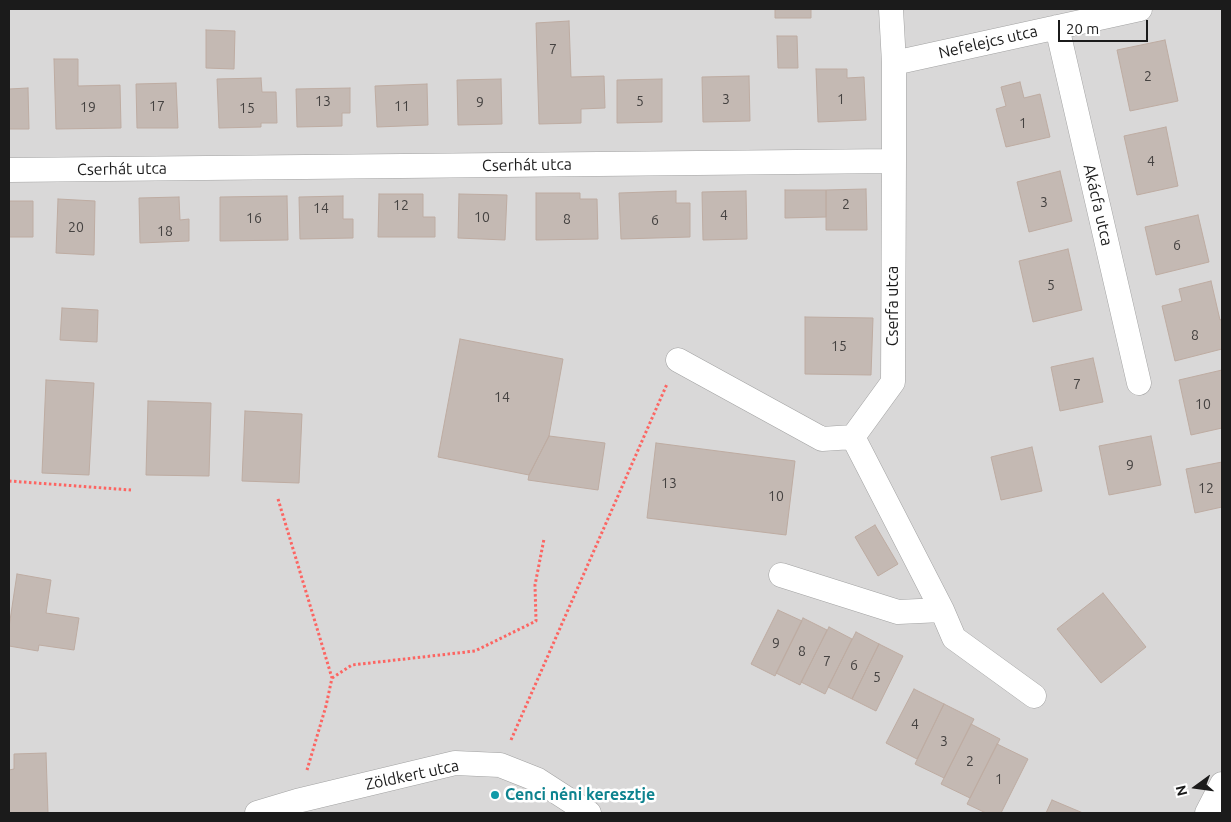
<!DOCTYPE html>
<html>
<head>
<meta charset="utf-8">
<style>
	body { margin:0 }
	#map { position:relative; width:1231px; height:822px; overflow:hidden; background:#ede7e0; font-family:Ubuntu,sans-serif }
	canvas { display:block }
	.frame { position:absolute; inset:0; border:10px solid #1b1b1b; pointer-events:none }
	.north { position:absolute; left:1171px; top:762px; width:50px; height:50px; -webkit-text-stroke:4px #fff; paint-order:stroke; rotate:256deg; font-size:14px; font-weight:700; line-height:20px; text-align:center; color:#1b1b1b }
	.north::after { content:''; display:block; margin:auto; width:18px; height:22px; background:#1b1b1b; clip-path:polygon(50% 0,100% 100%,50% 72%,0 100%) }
	.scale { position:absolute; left:1058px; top:20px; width:90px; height:22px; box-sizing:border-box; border:2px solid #1b1b1b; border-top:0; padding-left:6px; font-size:15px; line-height:18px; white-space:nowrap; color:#1b1b1b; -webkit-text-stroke:4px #fff; paint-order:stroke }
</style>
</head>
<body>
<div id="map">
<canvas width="1231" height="822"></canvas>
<div class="frame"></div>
<div class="north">N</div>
<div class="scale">20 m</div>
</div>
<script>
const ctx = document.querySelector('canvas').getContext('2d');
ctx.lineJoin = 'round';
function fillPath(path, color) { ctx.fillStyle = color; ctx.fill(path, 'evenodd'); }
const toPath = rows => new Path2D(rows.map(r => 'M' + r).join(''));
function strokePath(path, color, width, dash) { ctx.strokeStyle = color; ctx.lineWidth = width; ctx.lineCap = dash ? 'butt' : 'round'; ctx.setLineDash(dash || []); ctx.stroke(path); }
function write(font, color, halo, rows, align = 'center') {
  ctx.font = font + ' Ubuntu,sans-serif'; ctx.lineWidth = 5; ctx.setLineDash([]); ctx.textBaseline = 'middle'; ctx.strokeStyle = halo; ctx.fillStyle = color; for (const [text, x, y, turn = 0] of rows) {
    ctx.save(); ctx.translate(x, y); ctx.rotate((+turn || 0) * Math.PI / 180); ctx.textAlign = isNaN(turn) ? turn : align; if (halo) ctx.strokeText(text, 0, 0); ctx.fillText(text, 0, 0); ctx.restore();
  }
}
fillPath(toPath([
	[9,9,1222,9,1222,813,9,813]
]), '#d9d8d8');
const building = toPath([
	[775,9,811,9,811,18,775,18,775,9],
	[569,21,571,77,604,76,605,108,581,109,581,123,539,124,536,23,569,21],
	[206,30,235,31,234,69,206,68,206,30],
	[777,36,797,36,798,68,778,68,777,36],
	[1165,40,1178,101,1130,111,1117,50,1165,40],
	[54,59,78,59,78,86,120,85,121,128,56,129,54,59],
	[816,69,847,69,847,78,864,77,866,120,818,122,816,69],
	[749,76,750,121,703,122,702,77,749,76],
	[261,78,262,92,276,92,277,123,261,123,261,127,219,128,217,79,261,78],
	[501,79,502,124,458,125,457,80,501,79],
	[662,79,662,122,617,123,617,80,662,79],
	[1020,82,1024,98,1040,94,1050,137,1006,147,996,109,1006,106,1001,87,1020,82],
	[176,83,178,128,137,128,136,84,176,83],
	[427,84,428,125,377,127,375,86,427,84],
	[28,88,29,129,9,129,9,89,28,88],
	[350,88,350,113,342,113,342,126,297,127,296,89,350,88],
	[1166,127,1178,186,1137,195,1124,136,1166,127],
	[1060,171,1072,221,1029,232,1017,182,1060,171],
	[866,189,867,230,826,230,826,190,866,189],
	[785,190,826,190,826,217,785,218,785,190],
	[676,191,676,203,690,203,690,237,621,239,619,193,676,191],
	[746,191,747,239,703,240,702,192,746,191],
	[536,193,580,193,580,199,597,199,598,239,536,240,536,193],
	[379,194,423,194,423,217,435,217,435,237,378,237,379,194],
	[459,194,507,195,505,240,458,238,459,194],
	[287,196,288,240,220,241,220,197,287,196],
	[343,196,343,219,353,219,353,238,300,239,299,197,343,196],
	[179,197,180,220,189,219,189,241,140,243,139,198,179,197],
	[58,199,95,201,94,255,56,253,58,199],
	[9,201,33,201,33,237,9,237,9,201],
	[1198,215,1209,262,1156,275,1145,227,1198,215],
	[1068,249,1082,310,1033,322,1019,261,1068,249],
	[1211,281,1220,320,1222,319,1222,349,1175,361,1162,306,1182,301,1179,289,1211,281],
	[62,308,98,310,97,342,60,340,62,308],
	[805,317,873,318,871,375,805,374,805,317],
	[460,339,563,359,549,436,529,475,438,457,460,339],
	[1093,358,1103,402,1060,411,1051,367,1093,358],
	[1222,370,1222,428,1191,435,1179,380,1222,370],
	[46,380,94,383,89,475,42,473,46,380],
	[148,401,211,403,209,476,146,475,148,401],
	[245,411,302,414,299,483,242,481,245,411],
	[549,436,605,443,598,490,528,480,529,475,549,436],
	[1151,436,1161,485,1109,495,1099,446,1151,436],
	[656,443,795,461,786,535,647,518,656,443],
	[1032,447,1042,491,1001,500,991,457,1032,447],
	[1222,462,1222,507,1195,513,1186,469,1222,462],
	[875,525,898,564,878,576,855,537,875,525],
	[17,574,51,580,46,613,79,618,74,650,39,645,38,651,9,646,9,627,17,574],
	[1103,593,1146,647,1101,683,1057,629,1103,593],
	[778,610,802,621,775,676,751,664,778,610],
	[803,618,827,630,800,685,776,673,803,618],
	[829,627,852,639,825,694,801,682,829,627],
	[856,632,879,644,852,699,828,687,856,632],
	[879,644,903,656,876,711,852,699,879,644],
	[914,689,944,704,917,759,886,743,914,689],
	[944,704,974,719,944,778,915,764,944,704],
	[971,724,1000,739,970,798,941,784,971,724],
	[997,744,1028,759,1001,813,986,813,967,804,997,744],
	[46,753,48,813,9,813,9,770,14,769,14,754,46,753],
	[1052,800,1083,813,1046,813,1052,800]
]);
fillPath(building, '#c4b9b3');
strokePath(building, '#beaca2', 1);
const street = toPath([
	[1057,27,1139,383],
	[894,63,1140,9],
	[894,161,893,382,853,437,942,610,954,638,1034,696],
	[9,170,894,161,894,63,891,9],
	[678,360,822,439,853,437],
	[781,575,898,612,942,610],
	[257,813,297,801,455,763,500,765,538,780,589,813],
	[1207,813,1222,784]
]);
strokePath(street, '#a2a2a2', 25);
strokePath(toPath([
	[9,481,131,490],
	[278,499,332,678,326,706,307,770],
	[332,678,352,665,475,651,536,621,535,585,544,539],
	[511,740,667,384]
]), '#fc6562', 3, [2.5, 2.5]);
strokePath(street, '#fff', 24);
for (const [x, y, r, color] of [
	[495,795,5,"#0f9aa8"]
]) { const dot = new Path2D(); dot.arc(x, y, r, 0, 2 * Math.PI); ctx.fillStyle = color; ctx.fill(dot); strokePath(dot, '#fff', 2); }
write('14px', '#454241', null, [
	["7",553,49],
	["2",1148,76],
	["3",726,99],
	["1",841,99],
	["13",323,101],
	["5",640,101],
	["9",480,102],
	["17",157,106],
	["11",402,106],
	["19",88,107],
	["15",247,108],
	["1",1023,123],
	["4",1151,161],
	["3",1044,202],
	["2",846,204],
	["12",401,205],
	["14",321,208],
	["4",724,215],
	["10",482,217],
	["16",254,218],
	["8",567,219],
	["6",655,220],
	["20",76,227],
	["18",165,231],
	["6",1177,245],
	["5",1051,285],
	["8",1195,335],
	["15",839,346],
	["7",1077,384],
	["14",502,397],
	["10",1203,404],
	["9",1130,465],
	["13",669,483],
	["12",1206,488],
	["10",776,496],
	["9",776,643],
	["8",802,651],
	["7",827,661],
	["6",854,665],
	["5",877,677],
	["4",915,724],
	["3",944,741],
	["2",970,761],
	["1",999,779]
]);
write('16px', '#1b1b1b', '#fff', [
	["Nefelejcs utca",988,42,-13],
	["Cserhát utca",527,165,-1],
	["Cserhát utca",122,169,-1],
	["Akácfa utca",1098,205,77],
	["Cserfa utca",893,306,-90],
	["Zöldkert utca",412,775,-12]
]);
write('bold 16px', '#0d838f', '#fff', [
	["Cenci néni keresztje",505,795]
], 'left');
</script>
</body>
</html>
